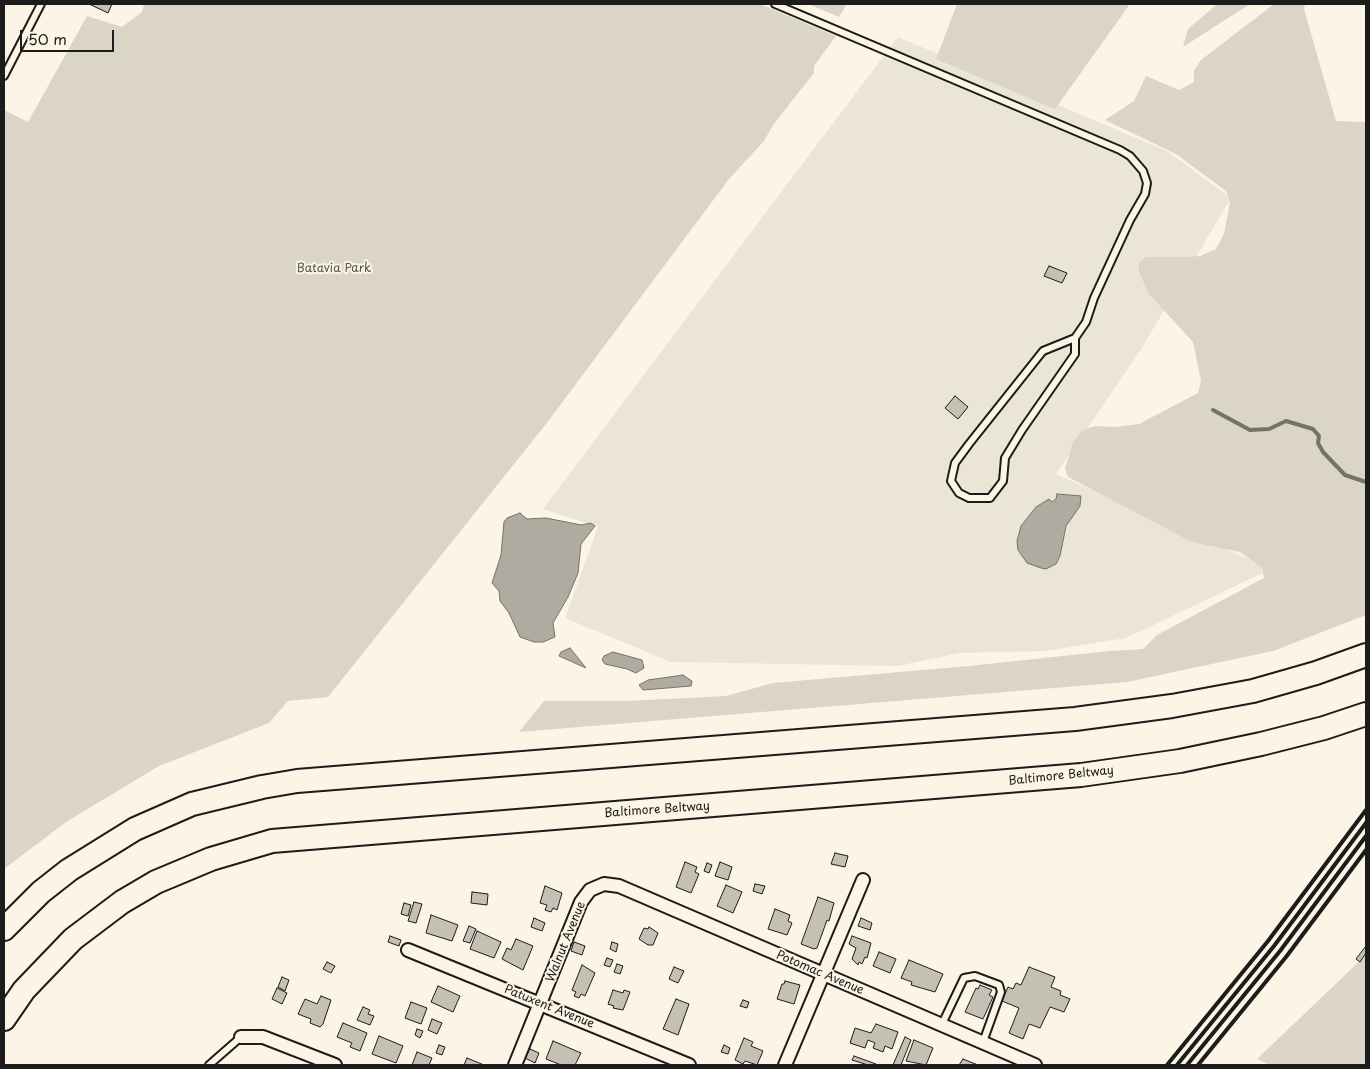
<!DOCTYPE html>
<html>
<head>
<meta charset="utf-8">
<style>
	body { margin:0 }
	#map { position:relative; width:1370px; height:1069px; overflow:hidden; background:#fcf5e5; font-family:"Playpen Sans",sans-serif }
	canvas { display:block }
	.frame { position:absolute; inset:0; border:5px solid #1c1c1c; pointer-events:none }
	.scale { position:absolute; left:20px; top:30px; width:94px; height:22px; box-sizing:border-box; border:2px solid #1c1c1c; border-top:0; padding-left:6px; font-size:15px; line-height:18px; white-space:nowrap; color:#1c1c1c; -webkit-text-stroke:4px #fcf5e5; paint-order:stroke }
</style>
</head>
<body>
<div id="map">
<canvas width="1370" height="1069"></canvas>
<div class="frame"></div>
<div class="scale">50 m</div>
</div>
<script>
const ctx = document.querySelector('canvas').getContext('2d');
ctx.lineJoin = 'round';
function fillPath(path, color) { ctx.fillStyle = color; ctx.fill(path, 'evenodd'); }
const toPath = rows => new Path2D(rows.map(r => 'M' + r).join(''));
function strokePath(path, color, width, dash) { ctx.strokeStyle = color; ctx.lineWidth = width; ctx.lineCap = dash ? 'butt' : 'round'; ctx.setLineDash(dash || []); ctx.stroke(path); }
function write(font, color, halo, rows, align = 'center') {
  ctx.font = font + ' "Playpen Sans",sans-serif'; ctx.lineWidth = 4; ctx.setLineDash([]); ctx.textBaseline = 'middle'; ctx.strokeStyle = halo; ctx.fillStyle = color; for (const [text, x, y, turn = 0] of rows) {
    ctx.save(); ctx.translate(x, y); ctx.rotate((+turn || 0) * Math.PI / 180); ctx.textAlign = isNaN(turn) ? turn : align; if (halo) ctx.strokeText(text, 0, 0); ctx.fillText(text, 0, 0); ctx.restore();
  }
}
fillPath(toPath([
	[898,37,1167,151,1231,198,1140,351,1056,474,1271,569,1126,638,1045,651,960,653,897,666,671,662,565,618,598,527,543,509]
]), '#ebe5d6');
fillPath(toPath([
	[144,4,760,4,836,36,814,66,814,73,773,125,764,141,729,179,546,424,328,697,288,701,269,723,159,766,66,822,4,869,4,110,28,122,87,16,122,27,142,12],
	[808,4,847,4,839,17],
	[957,4,1130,4,1055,109,936,59],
	[1217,4,1250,4,1183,47,1188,29],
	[1274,4,1305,4,1304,9,1336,121,1366,122,1366,615,1273,651,1127,682,519,732,544,701,627,701,726,696,773,683,969,666,1110,651,1143,649,1157,635,1264,578,1262,568,1240,552,1192,542,1068,477,1065,469,1073,442,1083,430,1095,426,1115,427,1139,424,1198,393,1201,381,1193,342,1148,293,1139,271,1139,263,1146,257,1186,257,1200,256,1216,249,1224,234,1230,202,1226,191,1176,154,1105,120,1134,101,1146,76,1179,90,1194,82,1194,70,1201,60],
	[1366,955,1366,1065,1270,1065,1257,1059]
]), '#dbd5c8');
const water = toPath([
	[1057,494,1081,496,1080,506,1066,526,1060,556,1056,564,1046,569,1041,568,1027,563,1018,550,1017,541,1021,526,1036,507,1049,499,1052,502,1056,499,1057,494],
	[520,513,527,519,546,518,581,525,591,523,595,526,581,544,578,573,568,597,553,623,555,637,543,642,534,642,520,637,509,613,500,601,499,591,492,583,501,555,504,522,507,518,520,513],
	[570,648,586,668,559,656,561,652,570,648],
	[613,652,642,660,644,668,636,673,627,669,605,664,602,660,604,656,613,652],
	[683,675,692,681,691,686,643,690,639,685,648,680,683,675]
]);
fillPath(water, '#b0aba1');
strokePath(water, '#75726c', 1);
strokePath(toPath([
	[1213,410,1250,430,1269,429,1286,421,1313,429,1319,436,1318,443,1323,452,1345,475,1366,482]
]), '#75726c', 4);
const building = toPath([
	[89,4,112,4,108,13,89,4],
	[1049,266,1067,273,1062,283,1044,276,1049,266],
	[955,396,968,407,958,419,945,408,955,396],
	[835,853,848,856,845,867,831,864,835,853],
	[685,862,697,867,695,872,699,874,691,893,676,887,685,862],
	[720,862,732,867,728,880,715,876,720,862],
	[707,863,712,865,709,873,704,871,707,863],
	[755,884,765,886,762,894,753,891,755,884],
	[726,885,742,892,733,913,717,906,726,885],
	[545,886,562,893,557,910,553,908,551,912,545,910,547,905,540,903,545,886],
	[472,892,488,894,487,905,471,903,472,892],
	[818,897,834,903,829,921,827,920,817,948,814,949,801,944,818,897],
	[414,902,422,904,416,923,408,921,414,902],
	[404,903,411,905,408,916,401,914,404,903],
	[775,909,790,915,788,921,792,923,787,935,768,929,775,909],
	[431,915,458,925,452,941,426,933,431,915],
	[534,918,545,923,542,931,531,927,534,918],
	[861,918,872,923,870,930,858,926,861,918],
	[469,926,476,929,470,943,463,941,469,926],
	[649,927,658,933,653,945,648,945,639,939,644,928,648,929,649,927],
	[477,931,501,942,494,958,470,949,477,931],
	[390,936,401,940,399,946,388,942,390,936],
	[852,936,871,943,867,958,865,957,862,964,859,962,858,965,852,959,856,948,849,944,852,936],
	[516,939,533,946,523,970,502,959,507,948,511,950,516,939],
	[574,942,585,946,582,955,571,951,574,942],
	[612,942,618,944,616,952,610,949,612,942],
	[1366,946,1366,953,1360,962,1356,959,1366,946],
	[879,952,896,959,890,973,873,966,879,952],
	[607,958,613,960,610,967,604,965,607,958],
	[909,960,943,974,935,992,911,985,912,982,901,978,909,960],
	[327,962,335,966,331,973,323,969,327,962],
	[617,964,623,966,620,974,614,972,617,964],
	[582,965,595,973,585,996,581,994,579,998,574,996,576,992,572,990,582,965],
	[674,967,684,971,678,983,669,979,674,967],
	[1029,967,1055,977,1051,987,1061,991,1060,995,1070,999,1064,1012,1050,1007,1040,1028,1029,1024,1023,1039,1009,1033,1019,1008,1002,1001,1008,987,1013,989,1016,983,1021,985,1029,967],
	[282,977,289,980,285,991,278,987,282,977],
	[785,981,800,985,794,1004,777,999,782,984,784,984,785,981],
	[980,985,992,990,989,995,993,997,983,1019,965,1012,976,988,978,989,980,985],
	[438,986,460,996,453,1012,431,1002,438,986],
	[277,988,287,993,282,1004,272,999,277,988],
	[613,990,623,993,624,990,630,992,623,1010,613,1008,614,1006,608,1004,613,990],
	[321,996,331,1000,323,1024,320,1027,310,1023,311,1019,298,1014,305,999,317,1004,321,996],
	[676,999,689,1004,678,1035,663,1029,676,999],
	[743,1000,749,1002,747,1008,740,1006,743,1000],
	[411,1002,427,1008,421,1024,405,1018,411,1002],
	[363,1007,370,1010,368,1014,374,1016,370,1025,357,1020,363,1007],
	[432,1019,442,1023,437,1034,428,1030,432,1019],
	[343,1023,367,1033,360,1051,350,1047,352,1043,337,1037,343,1023],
	[876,1024,898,1032,892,1049,885,1046,883,1052,873,1048,875,1043,868,1040,865,1048,850,1043,855,1028,871,1033,876,1024],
	[417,1029,423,1031,420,1038,415,1035,417,1029],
	[379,1036,403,1046,396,1063,372,1054,379,1036],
	[905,1037,911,1040,901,1065,893,1065,905,1037],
	[744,1038,753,1042,751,1046,763,1051,757,1065,745,1061,743,1064,735,1060,744,1038],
	[914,1040,933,1048,926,1065,906,1061,914,1040],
	[553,1041,581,1053,575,1065,561,1065,546,1059,553,1041],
	[439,1045,445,1047,442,1055,436,1053,439,1045],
	[724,1045,730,1048,728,1054,721,1052,724,1045],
	[530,1049,539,1053,535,1063,525,1058,530,1049],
	[417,1052,432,1058,429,1065,412,1065,417,1052],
	[854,1056,876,1064,876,1065,868,1065,852,1060,854,1056],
	[467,1058,484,1065,464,1065,467,1058],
	[963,1059,978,1065,959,1065,963,1059]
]);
fillPath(building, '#c4c0b3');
strokePath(building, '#1c1c1c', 1);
const lane = toPath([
	[775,4,1120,150,1130,156,1143,171,1147,183,1145,194,1130,220,1094,298,1086,322,1075,338,1075,354,1022,430,1005,458,1003,481,990,498,969,498,959,493,951,481,955,463,969,444,1043,351,1075,338],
	[4,76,41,4],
	[942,1024,964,978,975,976,999,985,1001,992,983,1042],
	[209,1065,241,1037]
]);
const street = toPath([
	[408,950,689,1065],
	[241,1037,263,1037,335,1065],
	[515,1065,581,902,590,890,604,884,619,886,1035,1065],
	[785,1065,863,880]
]);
const highway = toPath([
	[4,929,41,892,69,870,135,829,192,804,262,787,297,781,1075,719,1172,706,1253,691,1316,673,1366,655],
	[4,1019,24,990,73,939,122,902,156,882,211,859,272,841,1081,775,1180,761,1261,744,1324,728,1366,714]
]);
strokePath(lane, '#1c1c1c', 10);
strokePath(street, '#1c1c1c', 16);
strokePath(highway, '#1c1c1c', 26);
strokePath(lane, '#fcf5e5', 6);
strokePath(street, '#fcf5e5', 12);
strokePath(highway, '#fcf5e5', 22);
strokePath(toPath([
	[1167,1065,1268,941,1366,810],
	[1177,1065,1274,946,1366,823],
	[1187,1065,1280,951,1366,836],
	[1198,1065,1286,957,1366,850]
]), '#1c1c1c', 4);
write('12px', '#555450', '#fcf5e5', [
	["Batavia Park",334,269]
]);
write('12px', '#1c1c1c', '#fcf5e5', [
	["Baltimore Beltway",1061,776,-6],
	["Baltimore Beltway",657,810,-4],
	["Walnut Avenue",566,942,-68],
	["Potomac Avenue",820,973,23],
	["Patuxent Avenue",549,1007,22]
]);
</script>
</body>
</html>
